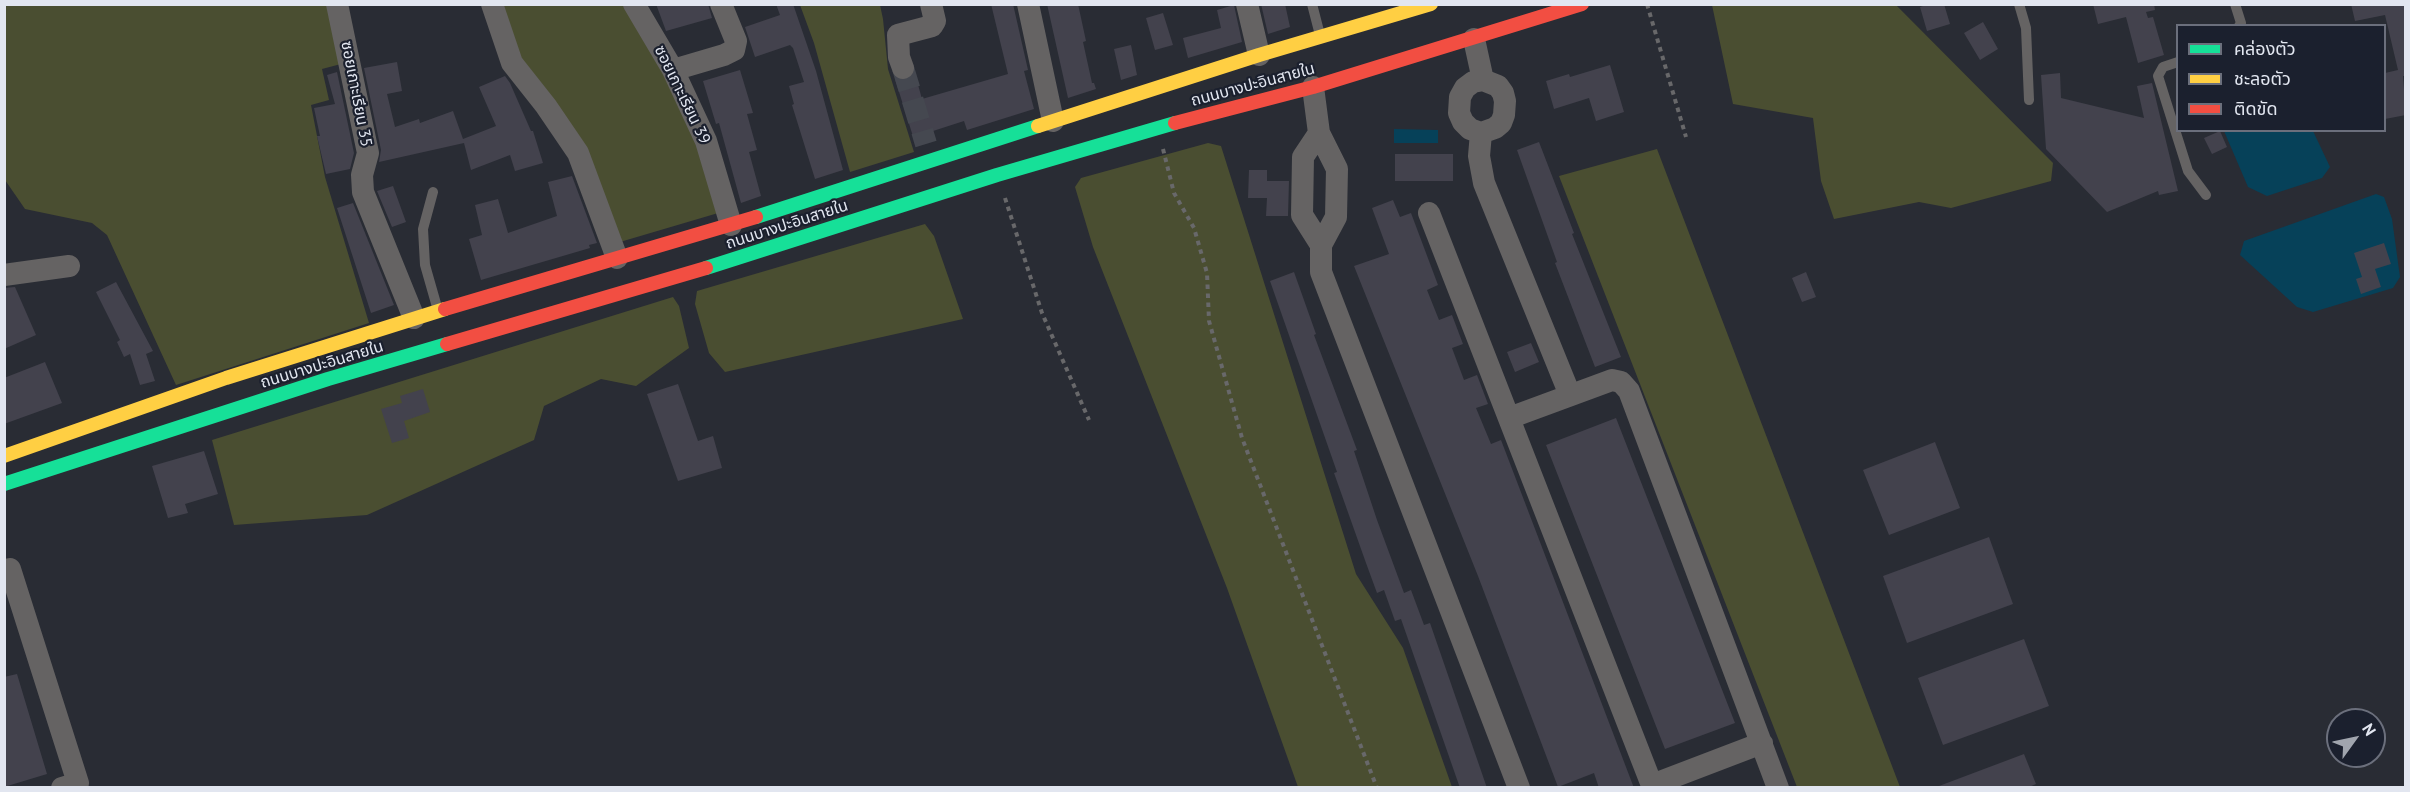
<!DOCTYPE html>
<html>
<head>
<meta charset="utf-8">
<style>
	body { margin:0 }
	#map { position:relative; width:2410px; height:792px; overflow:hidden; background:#292c34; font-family:"PT Sans","Noto Sans Thai",sans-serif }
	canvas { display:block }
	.frame { position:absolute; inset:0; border:6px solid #e2e6f0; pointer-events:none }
	.legend { position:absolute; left:2176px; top:24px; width:210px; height:108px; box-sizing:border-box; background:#1b202e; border:2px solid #6b6f7c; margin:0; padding:8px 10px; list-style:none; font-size:18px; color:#e2e6f0 }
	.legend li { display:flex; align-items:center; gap:12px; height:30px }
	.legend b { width:30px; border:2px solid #6b6f7c }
	.north { position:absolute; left:2326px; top:708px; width:60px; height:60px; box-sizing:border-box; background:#1b202e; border:2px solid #6b6f7c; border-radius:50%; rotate:57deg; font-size:16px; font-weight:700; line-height:24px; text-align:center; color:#e2e6f0 }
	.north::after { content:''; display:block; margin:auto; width:21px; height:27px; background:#a1a5ae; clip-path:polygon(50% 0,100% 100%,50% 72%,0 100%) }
</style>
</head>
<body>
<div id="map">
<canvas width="2410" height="792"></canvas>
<div class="frame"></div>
<ul class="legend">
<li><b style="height:8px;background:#16e098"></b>คล่องตัว</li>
<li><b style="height:8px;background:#ffcf43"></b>ชะลอตัว</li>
<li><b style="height:8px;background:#f24e42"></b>ติดขัด</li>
</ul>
<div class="north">N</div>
</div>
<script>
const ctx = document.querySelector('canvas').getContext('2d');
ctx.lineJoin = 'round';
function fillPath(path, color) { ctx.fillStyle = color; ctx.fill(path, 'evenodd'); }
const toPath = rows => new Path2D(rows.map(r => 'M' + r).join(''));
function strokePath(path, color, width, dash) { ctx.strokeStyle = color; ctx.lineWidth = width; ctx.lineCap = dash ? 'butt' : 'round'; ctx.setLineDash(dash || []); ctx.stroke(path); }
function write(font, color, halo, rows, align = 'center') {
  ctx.font = font + ' "PT Sans","Noto Sans Thai",sans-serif'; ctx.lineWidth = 4.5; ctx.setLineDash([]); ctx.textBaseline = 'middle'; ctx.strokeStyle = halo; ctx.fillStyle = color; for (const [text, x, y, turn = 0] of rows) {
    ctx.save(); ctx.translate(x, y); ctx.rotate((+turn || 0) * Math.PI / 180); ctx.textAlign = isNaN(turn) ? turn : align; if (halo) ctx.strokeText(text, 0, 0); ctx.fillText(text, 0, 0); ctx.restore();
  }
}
fillPath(toPath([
	[4,5,330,5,341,64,322,69,329,100,311,105,325,177,369,323,176,385,107,235,92,223,25,209,5,180],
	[499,5,627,5,699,134,725,211,620,242,520,63],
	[800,5,880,5,883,19,888,69,914,152,850,172,814,43],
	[1712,5,1896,5,2053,163,2051,181,1951,208,1919,202,1834,219,1821,181,1813,118,1733,104],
	[1208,143,1221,146,1356,574,1403,648,1452,787,1298,787,1227,588,1093,247,1075,187,1081,178],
	[1657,149,1900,787,1797,787,1559,176],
	[925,224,934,236,963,319,725,372,709,353,695,304,697,291],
	[673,297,679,306,689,348,636,386,601,379,544,406,534,440,367,515,234,525,212,440]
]), '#4a4e31');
fillPath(toPath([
	[1394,129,1438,130,1438,143,1394,143],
	[2224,131,2313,131,2330,167,2322,178,2267,196,2248,187],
	[2376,194,2384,197,2392,219,2400,277,2393,288,2313,312,2297,307,2240,255,2244,241]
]), '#064159');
fillPath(toPath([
	[656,4,708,4,712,18,666,31],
	[776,4,793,4,816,71,843,170,815,179,792,105,794,104,789,86,804,82,793,48,790,45,755,57,745,27,780,15],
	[991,4,1013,4,1028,70,1024,71,1034,109,967,130,964,121,933,131,936,140,916,146,895,79,907,81,915,74,922,99,1008,74],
	[1047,4,1078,4,1086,41,1083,42,1092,83,1094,83,1096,89,1068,98],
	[1261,4,1285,4,1290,27,1268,34],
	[1929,4,1944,4,1950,24,1927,31,1920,7],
	[2093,4,2154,4,2155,10,2146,12,2148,18,2153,17,2164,55,2138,63,2126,17,2098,24],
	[2351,4,2406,4,2406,76,2403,76,2406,115,2385,119,2385,73,2398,70,2385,15,2355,21],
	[1234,5,1242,42,1188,58,1183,38,1221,28,1217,10],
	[1163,13,1173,45,1155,50,1146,18],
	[1983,22,1998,49,1980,60,1964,33],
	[1131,45,1137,75,1121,80,1114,49],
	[397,62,402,91,387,94,395,127,419,119,420,123,453,111,463,139,496,126,479,87,505,76,510,83,531,131,533,131,543,163,515,171,510,155,471,170,464,143,379,162,381,150,364,68],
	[1610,65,1624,112,1596,121,1589,98,1554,109,1546,81,1569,74,1570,77],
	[740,70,753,113,747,114,757,150,749,152,761,196,741,203,719,123,716,124,703,81],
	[337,72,354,153,350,169,326,174,317,136,320,136,314,108,335,104,327,75],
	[2060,73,2061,98,2144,118,2137,86,2152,83,2178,191,2159,195,2158,191,2107,212,2046,149,2041,75],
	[2220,131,2227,147,2212,154,2204,138],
	[1539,142,1574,233,1572,234,1621,357,1595,367,1555,263,1557,262,1517,150],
	[1395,154,1453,154,1453,181,1395,181],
	[1249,170,1267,170,1267,181,1289,181,1288,216,1266,216,1267,198,1248,198],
	[572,176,597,243,589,245,590,248,481,280,469,239,482,235,475,205,498,199,508,233,557,216,548,182],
	[393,186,406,222,392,227,377,191],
	[1393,200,1400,217,1411,213,1438,285,1427,290,1439,320,1452,315,1463,344,1452,348,1464,380,1477,375,1488,404,1476,408,1491,444,1501,440,1634,788,1599,788,1594,773,1558,787,1478,576,1354,266,1389,254,1372,208],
	[353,203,394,305,371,313,337,208],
	[2384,243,2391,264,2375,269,2381,287,2361,294,2356,279,2362,277,2354,253],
	[1294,272,1316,334,1314,335,1357,450,1354,451,1377,520,1404,593,1411,590,1424,625,1430,623,1487,788,1460,788,1401,619,1395,621,1384,590,1377,593,1366,563,1334,473,1337,472,1270,281],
	[1806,272,1816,297,1802,302,1792,278],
	[116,282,153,351,146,354,155,381,140,385,130,354,124,357,117,342,120,340,96,292],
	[15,287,36,335,4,349,4,288],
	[1531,343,1539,362,1515,372,1507,352],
	[45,362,62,403,4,424,4,378],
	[678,384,698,441,713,436,722,468,678,481,647,394],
	[423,389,430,412,404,421,409,438,392,443,381,409,402,403,400,396],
	[1616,418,1735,723,1665,749,1546,445],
	[1935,442,1960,508,1889,535,1863,470],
	[204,451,218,494,185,504,188,513,168,518,152,466],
	[1989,537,2013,604,1907,643,1883,576],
	[2024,639,2049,706,1943,745,1918,678],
	[17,674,47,774,4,787,4,677],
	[2024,754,2036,784,2027,788,1939,788,1939,786]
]), '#43424d');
strokePath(toPath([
	[903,68,926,144]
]), '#454850', 22, [22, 11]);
strokePath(toPath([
	[1647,4,1686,137],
	[1163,149,1174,193,1194,228,1207,273,1209,321,1242,438,1377,788],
	[1005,198,1042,313,1089,420]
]), '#68686a', 4, [4.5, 4.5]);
strokePath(toPath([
	[1312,4,1320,35],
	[2019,4,2026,28,2029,100],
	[2235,4,2241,23,2239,26],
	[2178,62,2163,67,2158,76,2188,171,2206,195],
	[433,192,423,229,425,265,437,307]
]), '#656363', 10);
strokePath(toPath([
	[337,4,368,153,362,175,363,192,414,318],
	[492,4,512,63,546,106,578,153,617,258],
	[634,4,673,70,706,141,731,225],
	[1028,4,1053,121],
	[1247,4,1259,55],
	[1474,39,1483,80],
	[903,68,899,57,898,35,932,26,935,21,931,4],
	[673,70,724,55,734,50,736,41,721,4],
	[1483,80,1498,86,1503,93,1505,101,1504,115,1501,123,1495,128,1481,133,1470,129,1463,122,1459,113,1460,97,1465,88,1473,82,1483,80],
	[1313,87,1319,133,1337,169,1336,217,1321,245,1321,272,1519,788],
	[1319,133,1303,157,1302,215,1321,245],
	[1481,133,1479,156,1484,183,1570,395],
	[1429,213,1653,788],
	[4,275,69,266],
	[1509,418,1612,380,1621,382,1629,391,1778,788],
	[10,569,78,783,62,788],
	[1652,785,1762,743]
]), '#656363', 22);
strokePath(toPath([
	[756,217,1038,126],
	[706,268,997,175,1175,123],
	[4,484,328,379,447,344]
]), '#16e098', 14);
strokePath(toPath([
	[1038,126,1259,55,1431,4],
	[4,456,226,378,445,309]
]), '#ffcf43', 14);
strokePath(toPath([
	[1175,123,1313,87,1582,4],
	[445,309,756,217],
	[447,344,706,268]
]), '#f24e42', 14);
write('16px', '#e2e6f0', '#1b202e', [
	["ถนนบางปะอินสายใน",1253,85,-15],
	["ซอยเกาะเรียน 35",356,94,79],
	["ซอยเกาะเรียน 39",682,95,64],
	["ถนนบางปะอินสายใน",787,225,-18],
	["ถนนบางปะอินสายใน",322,365,-17]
]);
</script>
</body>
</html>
